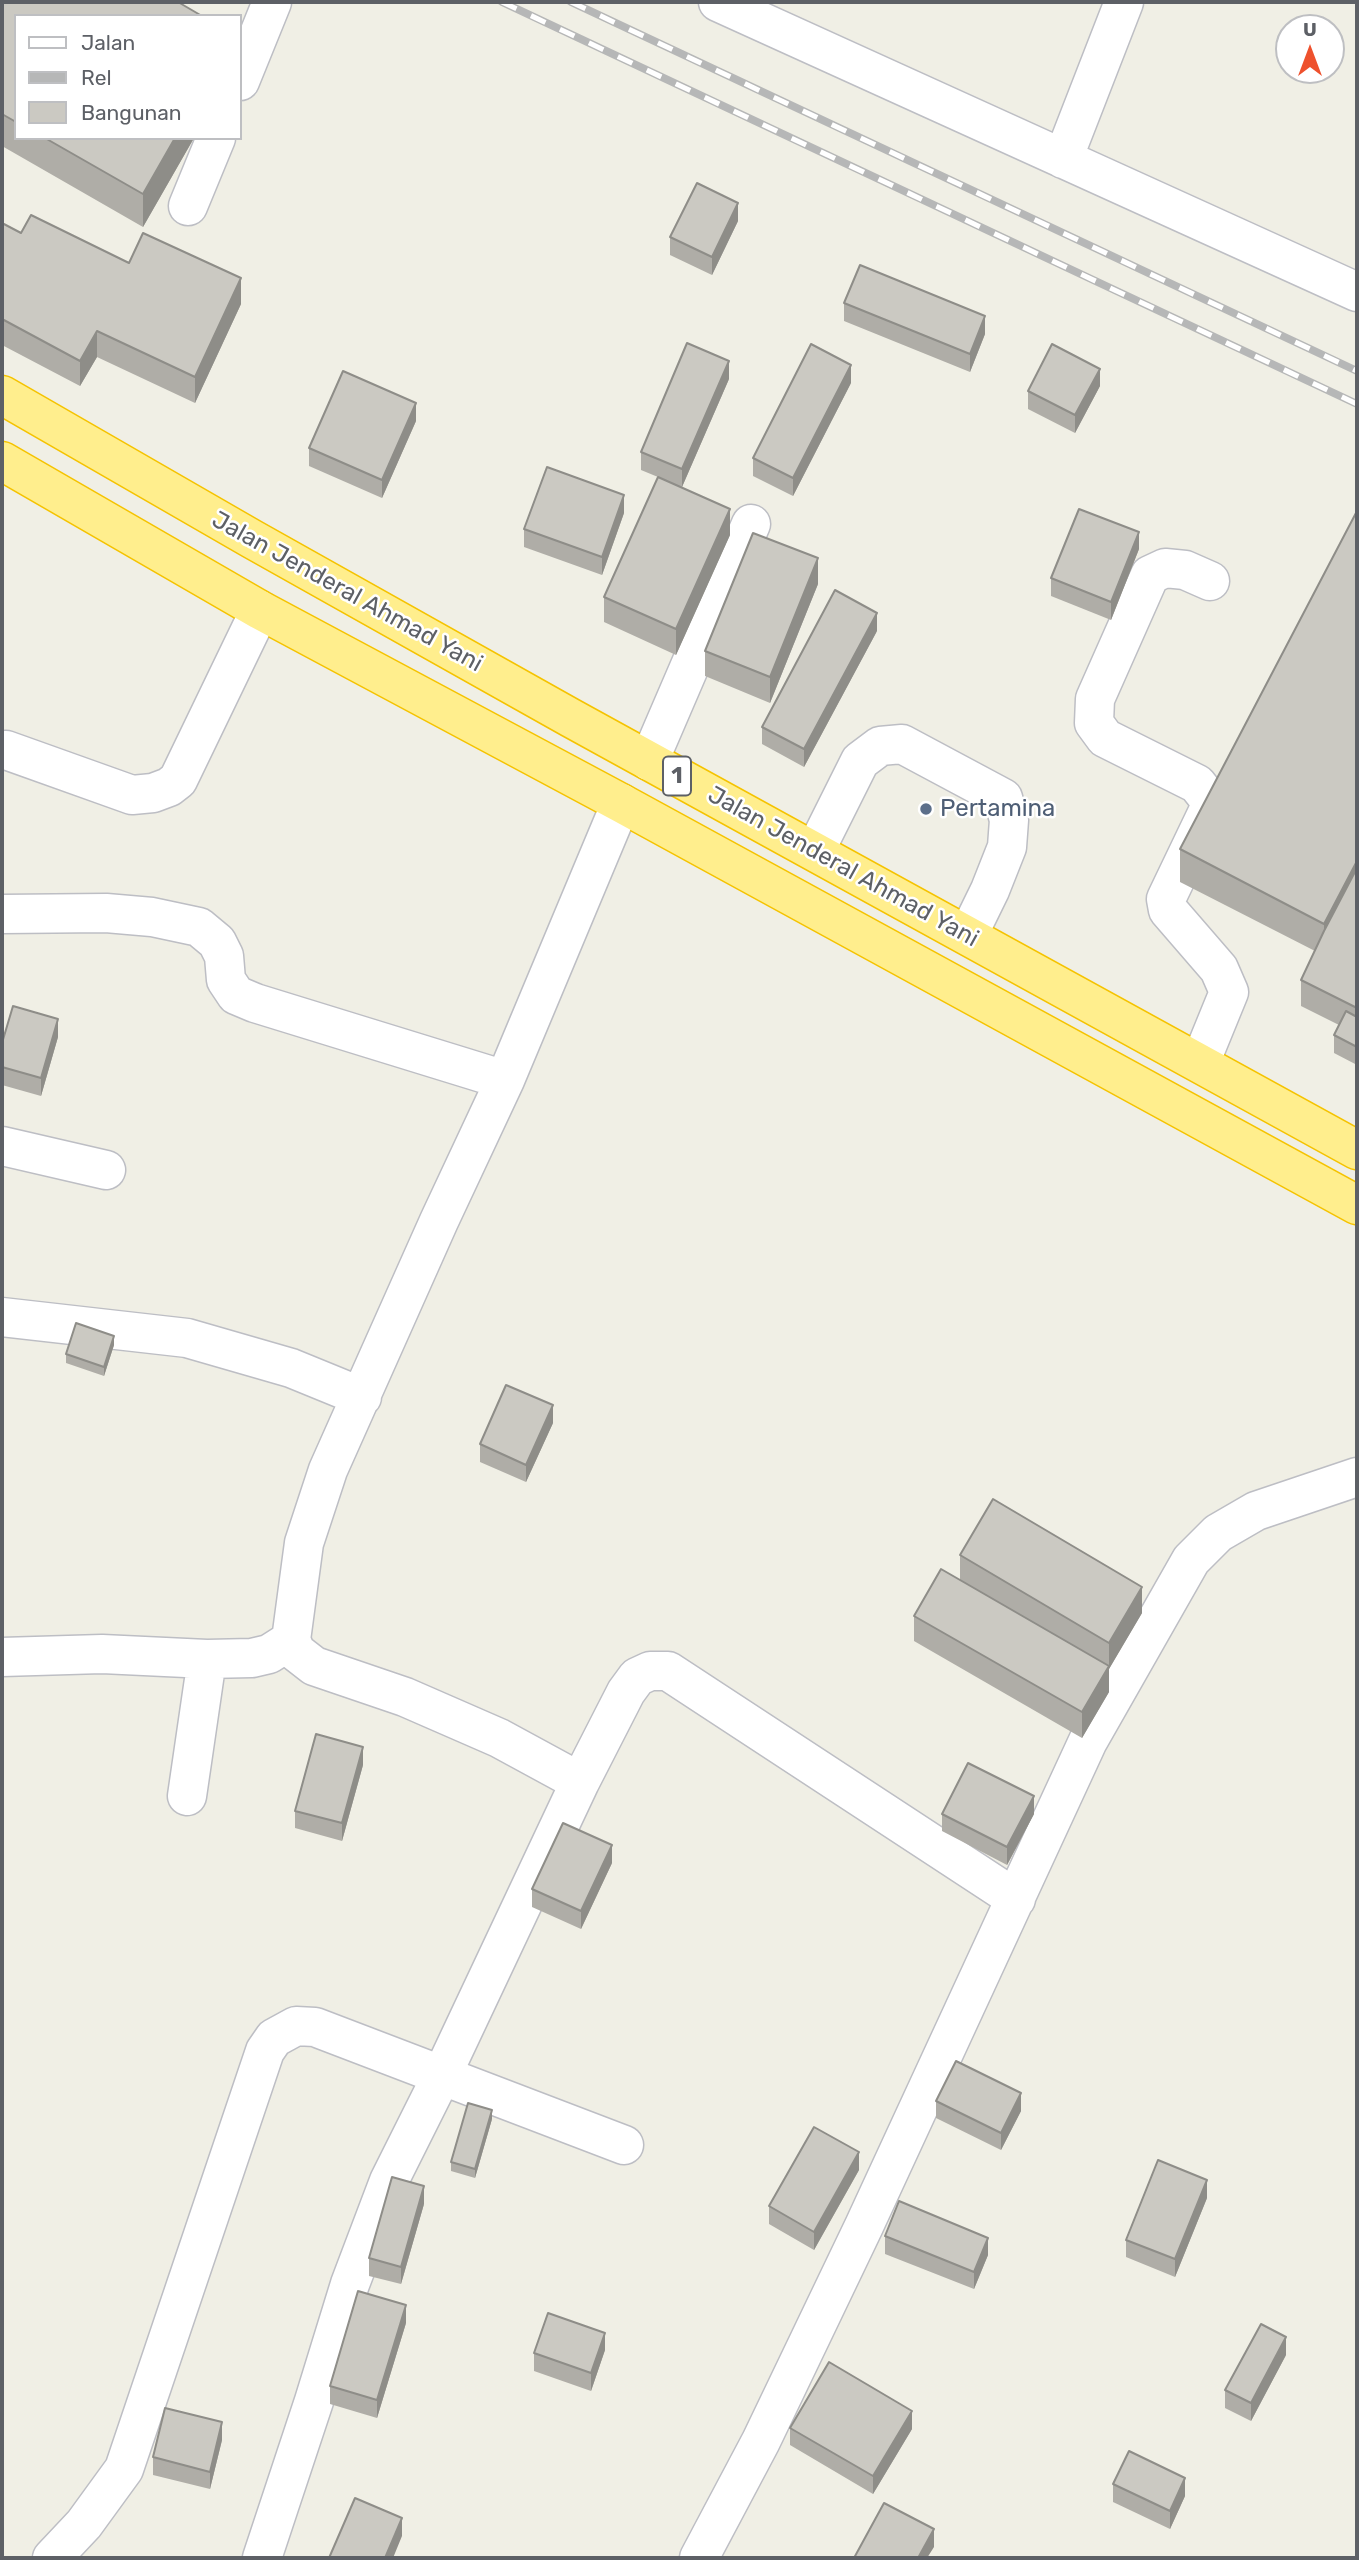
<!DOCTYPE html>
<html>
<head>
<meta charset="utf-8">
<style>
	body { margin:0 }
	#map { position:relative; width:1359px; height:2560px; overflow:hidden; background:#f0efe5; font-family:Rubik,sans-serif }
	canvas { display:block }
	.frame { position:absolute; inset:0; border:4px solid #5d6066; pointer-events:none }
	.legend { position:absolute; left:14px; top:14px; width:228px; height:126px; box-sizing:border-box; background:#fff; border:2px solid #bebfc2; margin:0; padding:9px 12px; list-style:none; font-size:21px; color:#5d6066 }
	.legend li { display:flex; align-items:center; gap:14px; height:35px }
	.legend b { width:35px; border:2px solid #bebfc2 }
	.north { position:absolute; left:1275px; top:14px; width:70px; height:70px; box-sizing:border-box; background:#fff; border:2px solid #bebfc2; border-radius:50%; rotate:0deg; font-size:19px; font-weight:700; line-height:28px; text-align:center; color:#5d6066 }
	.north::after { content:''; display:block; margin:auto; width:24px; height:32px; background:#ee512d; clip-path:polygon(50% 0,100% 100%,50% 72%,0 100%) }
</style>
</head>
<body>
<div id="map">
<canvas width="1359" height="2560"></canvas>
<div class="frame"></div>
<ul class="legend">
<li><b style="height:9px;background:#fff"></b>Jalan</li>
<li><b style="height:9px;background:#b6b7b7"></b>Rel</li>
<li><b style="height:19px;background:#cbc9c2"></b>Bangunan</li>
</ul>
<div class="north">U</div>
</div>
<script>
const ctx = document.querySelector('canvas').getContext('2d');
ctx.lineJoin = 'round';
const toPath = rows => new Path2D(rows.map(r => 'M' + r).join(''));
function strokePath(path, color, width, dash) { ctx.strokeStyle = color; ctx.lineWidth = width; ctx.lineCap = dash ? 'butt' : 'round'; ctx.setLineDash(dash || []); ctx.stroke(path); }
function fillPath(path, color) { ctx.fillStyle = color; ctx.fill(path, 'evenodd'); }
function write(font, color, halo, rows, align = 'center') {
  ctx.font = font + ' Rubik,sans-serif'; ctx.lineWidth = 5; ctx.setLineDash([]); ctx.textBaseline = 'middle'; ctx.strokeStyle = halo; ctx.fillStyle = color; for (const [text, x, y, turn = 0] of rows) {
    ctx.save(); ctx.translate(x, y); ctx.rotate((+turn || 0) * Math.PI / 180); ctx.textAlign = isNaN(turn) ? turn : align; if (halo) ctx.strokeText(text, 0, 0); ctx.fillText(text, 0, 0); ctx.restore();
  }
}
const minor = toPath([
	[718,2,1357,292],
	[240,81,272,2],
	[1063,159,1124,2],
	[188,206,216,138],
	[6,750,132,795,153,793,169,787,178,780,260,610],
	[649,761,751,524],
	[815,851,860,761,880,746,902,744,1003,798,1009,820,1007,847,990,890,968,935],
	[2,914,106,913,152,917,199,927,217,942,224,956,226,980,236,995,255,1003,505,1080],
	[1200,1063,1229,992,1219,969,1168,910,1166,899,1212,803,1197,784,1105,738,1094,723,1095,699,1150,575,1165,568,1185,570,1210,581],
	[2,1146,106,1170],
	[2,1317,187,1338,291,1368,362,1397],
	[2,1657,102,1654,207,1659,252,1658,269,1654,291,1640],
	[580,1782,499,1738,405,1697,314,1666,296,1652,291,1640,304,1543,328,1470,439,1221,505,1080,621,803],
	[187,1796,207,1659],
	[52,2558,84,2524,124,2469,265,2051,274,2038,296,2026,315,2027,624,2145],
	[262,2558,314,2401,350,2284,389,2181,442,2075,580,1782,626,1692,637,1677,650,1671,668,1671,1016,1899],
	[699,2558,761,2441,864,2226,1088,1741,1191,1560,1218,1533,1256,1511,1357,1477]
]);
const highway = toPath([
	[2,395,252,539,571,718,1357,1150],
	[2,461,260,610,621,803,1357,1205]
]);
strokePath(minor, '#bdbec4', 41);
strokePath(highway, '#f5c300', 41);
strokePath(minor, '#fff', 38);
strokePath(highway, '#ffee8d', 38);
const rail = toPath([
	[502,2,1357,404],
	[571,2,1357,371]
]);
strokePath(rail, '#b6b7b7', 8);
strokePath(rail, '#fff', 5, [16]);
fillPath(toPath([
	[2,2,16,16,16,138,194,138,143,227,2,146],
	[738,221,712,275,670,255,670,237],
	[2,223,21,233,129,263,241,304,195,403,97,357,80,386,2,345],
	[844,303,985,334,970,372,844,321],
	[729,379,682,487,730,535,676,655,604,622,604,597,658,477,641,470,641,452],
	[851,383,793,496,753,476,753,458],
	[1100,386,1075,433,1028,409,1028,391],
	[416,421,382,498,309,466,309,448],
	[1357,511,1357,1065,1334,1053,1334,1035,1339,1025,1301,1006,1301,980,1315,951,1180,882,1180,849],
	[624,513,602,575,524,547,524,529],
	[1139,549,1111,620,1051,596,1051,578],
	[818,584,770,703,705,676,705,651],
	[877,631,804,767,762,744,762,727],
	[58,1037,41,1096,2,1085,2,1043],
	[114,1345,104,1376,66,1363,66,1354],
	[553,1423,526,1482,480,1462,480,1444],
	[960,1555,1142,1613,1109,1669,1109,1692,1082,1738,914,1641,914,1616,960,1580],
	[363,1765,342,1841,295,1828,295,1811],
	[942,1814,1034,1814,1007,1865,942,1831],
	[612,1863,581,1929,532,1907,532,1889],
	[936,2101,1021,2111,1001,2150,936,2118],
	[492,2119,475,2178,451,2171,451,2162],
	[859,2170,814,2250,769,2224,769,2206],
	[1207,2198,1175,2277,1126,2257,1126,2240],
	[424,2204,401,2284,369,2276,369,2258],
	[885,2236,988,2255,974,2289,885,2254],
	[406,2323,377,2418,330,2404,330,2386],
	[605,2350,591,2391,534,2371,534,2353],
	[1286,2355,1251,2421,1225,2408,1225,2390],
	[790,2428,912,2429,873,2494,790,2445],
	[222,2440,210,2489,153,2475,153,2457],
	[1113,2484,1185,2496,1170,2529,1113,2502]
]), '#afada7');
fillPath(toPath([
	[175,138,194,138,143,227,143,194],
	[738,203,738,221,712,275,712,257],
	[241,278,241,304,195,403,195,377],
	[985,316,985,334,970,372,970,354],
	[97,331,97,357,80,386,80,361],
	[729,361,729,379,682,487,682,469],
	[851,365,851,383,793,496,793,478],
	[1100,369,1100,386,1075,433,1075,415],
	[416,403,416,421,382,498,382,480],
	[624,495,624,513,602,575,602,557],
	[730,509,730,535,676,655,676,629],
	[1139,532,1139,549,1111,620,1111,602],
	[818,558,818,584,770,703,770,677],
	[877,613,877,631,804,767,804,749],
	[1357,861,1357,894,1324,956,1324,924],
	[58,1019,58,1037,41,1096,41,1078],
	[114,1336,114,1345,104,1376,104,1367],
	[553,1405,553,1423,526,1482,526,1465],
	[1142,1587,1142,1613,1109,1669,1109,1692,1082,1738,1082,1712,1109,1666,1109,1643],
	[363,1747,363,1765,342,1841,342,1823],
	[1034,1796,1034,1814,1007,1865,1007,1847],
	[612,1845,612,1863,581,1929,581,1911],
	[1021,2093,1021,2111,1001,2150,1001,2133],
	[492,2110,492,2119,475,2178,475,2169],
	[859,2152,859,2170,814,2250,814,2232],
	[1207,2180,1207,2198,1175,2277,1175,2259],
	[424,2186,424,2204,401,2284,401,2267],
	[988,2238,988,2255,974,2289,974,2272],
	[406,2305,406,2323,377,2418,377,2400],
	[605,2333,605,2350,591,2391,591,2373],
	[1286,2337,1286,2355,1251,2421,1251,2403],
	[912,2411,912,2429,873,2494,873,2476],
	[222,2422,222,2440,210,2489,210,2472],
	[1185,2478,1185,2496,1170,2529,1170,2511],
	[402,2518,402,2536,393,2558,385,2558],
	[934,2529,934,2547,927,2558,918,2558]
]), '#8e8d88');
const building = toPath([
	[2,2,178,2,202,16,16,16,16,122,2,114,2,2],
	[45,138,175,138,143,194,45,138],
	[697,183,738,203,712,257,670,237,697,183],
	[31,215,129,263,143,233,241,278,195,377,97,331,80,361,2,319,2,223,21,233,31,215],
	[860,265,985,316,970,354,844,303,860,265],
	[687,343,729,361,682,469,641,452,687,343],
	[811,344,851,365,793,478,753,458,811,344],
	[1052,344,1100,369,1075,415,1028,391,1052,344],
	[343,371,416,403,382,480,309,448,343,371],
	[547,467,624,495,602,557,524,529,547,467],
	[658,477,730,509,676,629,604,597,658,477],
	[1079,509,1139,532,1111,602,1051,578,1079,509],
	[1357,511,1357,861,1324,924,1180,849,1357,511],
	[753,533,818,558,770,677,705,651,753,533],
	[835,590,877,613,804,749,762,727,835,590],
	[1357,868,1357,1008,1301,980,1324,931,1357,868],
	[13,1006,58,1019,41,1078,2,1067,2,1043,13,1006],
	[1346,1011,1357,1017,1357,1047,1334,1035,1346,1011],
	[76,1323,114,1336,104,1367,66,1354,76,1323],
	[506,1385,553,1405,526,1465,480,1444,506,1385],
	[993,1499,1142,1587,1109,1643,960,1555,993,1499],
	[941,1569,1109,1666,1082,1712,914,1616,941,1569],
	[316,1734,363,1747,342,1823,295,1811,316,1734],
	[968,1763,1034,1796,1007,1847,942,1814,968,1763],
	[563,1823,612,1845,581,1911,532,1889,563,1823],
	[956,2061,1021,2093,1001,2133,936,2101,956,2061],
	[468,2103,492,2110,475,2169,451,2162,468,2103],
	[814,2127,859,2152,814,2232,769,2206,814,2127],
	[1158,2160,1207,2180,1175,2259,1126,2240,1158,2160],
	[392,2177,424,2186,401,2267,369,2258,392,2177],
	[899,2201,988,2238,974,2272,885,2236,899,2201],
	[358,2291,406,2305,377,2400,330,2386,358,2291],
	[548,2313,605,2333,591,2373,534,2353,548,2313],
	[1261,2324,1286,2337,1251,2403,1225,2390,1261,2324],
	[829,2362,912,2411,873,2476,790,2428,829,2362],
	[165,2408,222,2422,210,2472,153,2457,165,2408],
	[1129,2451,1185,2478,1170,2511,1113,2484,1129,2451],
	[355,2498,402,2518,385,2558,329,2558,355,2498],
	[884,2503,934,2529,918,2558,854,2558,884,2503]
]);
fillPath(building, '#cbc9c2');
strokePath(building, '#8e8d88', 2);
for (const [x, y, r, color] of [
	[926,809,7,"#5c6f8a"]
]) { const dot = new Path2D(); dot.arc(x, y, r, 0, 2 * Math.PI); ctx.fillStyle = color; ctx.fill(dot); strokePath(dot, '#fff', 2.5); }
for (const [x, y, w] of [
	[677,776,28]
]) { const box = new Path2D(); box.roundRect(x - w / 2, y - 19.5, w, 39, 5); ctx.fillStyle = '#fff'; ctx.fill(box); strokePath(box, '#5d6066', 2); }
write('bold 23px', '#5d6066', null, [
	["1",677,776]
]);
write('24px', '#5d6066', '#fff', [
	["Jalan Jenderal Ahmad Yani",347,592,29],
	["Jalan Jenderal Ahmad Yani",843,867,29]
]);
write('24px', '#4e5e75', '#fff', [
	["Pertamina",940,809]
], 'left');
</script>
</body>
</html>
